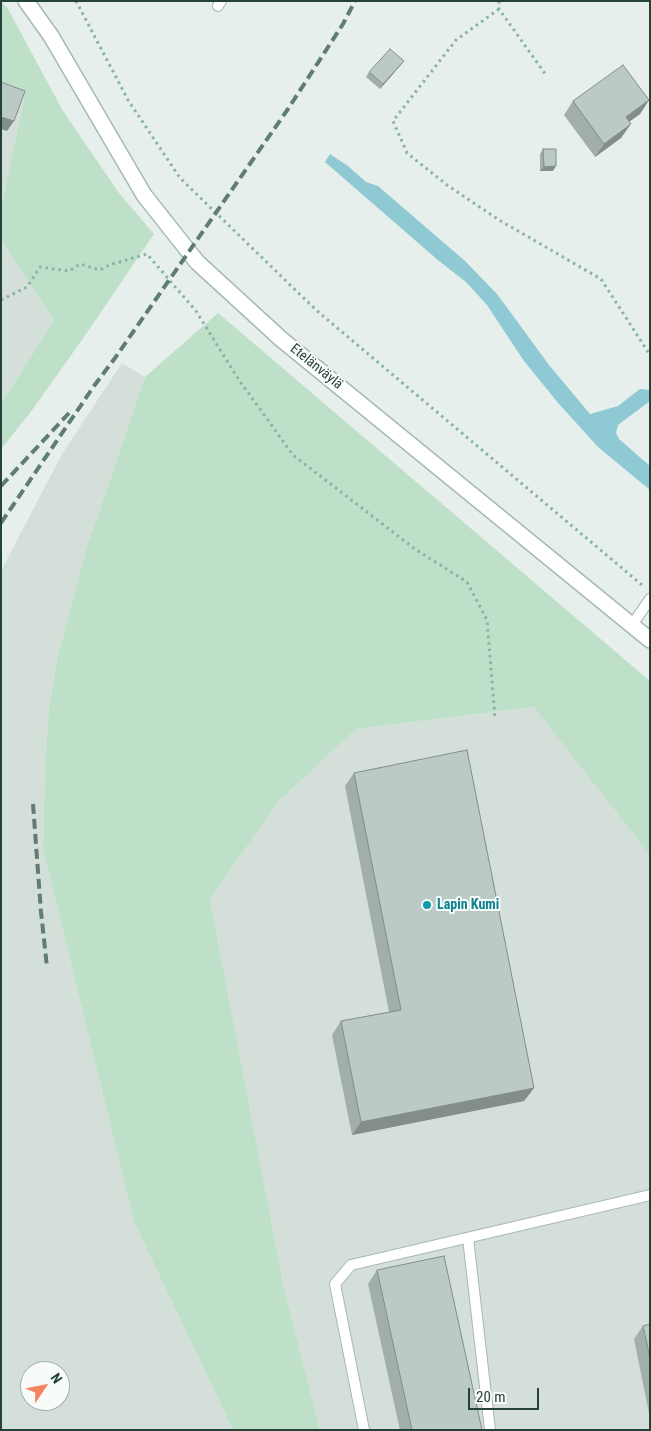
<!DOCTYPE html>
<html>
<head>
<meta charset="utf-8">
<style>
	body { margin:0 }
	#map { position:relative; width:651px; height:1431px; overflow:hidden; background:#e6efeb; font-family:"Roboto Condensed",sans-serif }
	canvas { display:block }
	.frame { position:absolute; inset:0; border:2px solid #24423a; pointer-events:none }
	.north { position:absolute; left:20px; top:1361px; width:50px; height:50px; box-sizing:border-box; background:#f7fbf9; border:1px solid #a3b1ad; border-radius:50%; rotate:56deg; font-size:14px; font-weight:700; line-height:20px; text-align:center; color:#24423a }
	.north::after { content:''; display:block; margin:auto; width:18px; height:22px; background:#f4845f; clip-path:polygon(50% 0,100% 100%,50% 72%,0 100%) }
	.scale { position:absolute; left:468px; top:1388px; width:71px; height:22px; box-sizing:border-box; border:2px solid #24423a; border-top:0; padding-left:6px; font-size:15px; line-height:18px; white-space:nowrap; color:#24423a; -webkit-text-stroke:4px #f7fbf9; paint-order:stroke }
</style>
</head>
<body>
<div id="map">
<canvas width="651" height="1431"></canvas>
<div class="frame"></div>
<div class="north">N</div>
<div class="scale">20 m</div>
</div>
<script>
const ctx = document.querySelector('canvas').getContext('2d');
ctx.lineJoin = 'round';
function fillPath(path, color) { ctx.fillStyle = color; ctx.fill(path, 'evenodd'); }
const toPath = rows => new Path2D(rows.map(r => 'M' + r).join(''));
function strokePath(path, color, width, dash) { ctx.strokeStyle = color; ctx.lineWidth = width; ctx.lineCap = dash ? 'butt' : 'round'; ctx.setLineDash(dash || []); ctx.stroke(path); }
function write(font, color, halo, rows, align = 'center') {
  ctx.font = font + ' "Roboto Condensed",sans-serif'; ctx.lineWidth = 4; ctx.setLineDash([]); ctx.textBaseline = 'middle'; ctx.strokeStyle = halo; ctx.fillStyle = color; for (const [text, x, y, turn = 0] of rows) {
    ctx.save(); ctx.translate(x, y); ctx.rotate((+turn || 0) * Math.PI / 180); ctx.textAlign = isNaN(turn) ? turn : align; if (halo) ctx.strokeText(text, 0, 0); ctx.fillText(text, 0, 0); ctx.restore();
  }
}
fillPath(toPath([
	[1,90,24,99,1,208],
	[1,239,54,321,1,403],
	[122,363,145,377,86,550,57,659,49,707,45,764,43,849,134,1222,233,1430,1,1430,1,571,62,454],
	[30,1371,60,1371,60,1401,30,1401],
	[535,707,650,855,650,1430,320,1430,284,1288,210,899,278,802,356,729]
]), '#d4dfda');
fillPath(toPath([
	[1,2,7,7,63,111,119,193,154,234,82,340,30,413,1,449,1,403,54,321,1,239,1,208,24,99,1,90],
	[218,313,650,681,650,855,534,707,356,729,278,802,210,899,284,1288,320,1430,233,1430,134,1222,43,849,45,764,49,707,57,659,86,550,145,377]
]), '#bfe0c8');
fillPath(toPath([
	[330,154,348,166,366,182,378,186,465,261,497,294,549,365,590,414,618,406,640,389,650,390,650,401,618,425,616,433,619,439,650,466,650,490,598,447,559,404,524,361,487,305,466,282,439,261,325,162]
]), '#8ec9d4');
const service = toPath([
	[218,6,221,1],
	[632,625,650,599],
	[468,1238,490,1430],
	[364,1430,335,1284,351,1265,650,1195]
]);
const secondary = toPath([
	[26,1,51,36,144,195,197,262,281,339,650,640]
]);
strokePath(service, '#a8b8b2', 12);
strokePath(secondary, '#a4bbb3', 18);
strokePath(toPath([
	[76,1,128,100,180,178,316,310,642,585],
	[499,1,499,9,546,75],
	[499,9,456,40,393,121,407,153,447,185,499,220,601,279,650,355],
	[1,300,27,287,40,267,69,271,80,264,100,270,109,265,147,254,196,311,239,380,293,455,415,549,467,582,487,620,495,718]
]), '#86b3a5', 3, [2.5, 4]);
strokePath(service, '#fff', 10);
strokePath(secondary, '#fff', 15);
strokePath(toPath([
	[1,486,69,413],
	[1,523,94,386,115,358,288,109,343,24,355,1],
	[33,804,41,912,47,967]
]), '#5f7d75', 4, [10, 5]);
fillPath(toPath([
	[404,61,380,89,366,77,369,72],
	[649,100,640,114,629,122,621,138,595,157,564,115,573,101],
	[543,149,553,171,540,171,540,154],
	[354,773,534,1088,524,1101,352,1135,332,1035,341,1021,389,1012,345,786],
	[377,1270,482,1430,400,1430,368,1284],
	[650,1324,650,1418,634,1339,643,1326]
]), '#a1aea9');
fillPath(toPath([
	[404,61,400,66,380,89,383,84],
	[649,100,640,114,616,131,626,117],
	[1,117,14,121,7,131,1,129],
	[631,124,621,138,595,157,604,144],
	[556,166,553,171,540,171,544,167],
	[534,1088,524,1101,352,1135,361,1122]
]), '#838d89');
const building = toPath([
	[390,49,404,61,383,84,369,72,390,49],
	[623,65,649,100,626,117,631,124,604,144,573,101,623,65],
	[1,82,25,91,14,121,1,117,1,82],
	[543,149,556,149,556,166,544,167,543,149],
	[467,750,534,1088,361,1122,341,1021,401,1010,354,773,467,750],
	[444,1256,482,1430,412,1430,377,1270,444,1256],
	[650,1324,650,1358,643,1326,650,1324]
]);
fillPath(building, '#bbcac4');
strokePath(building, '#838d89', 1);
for (const [x, y, r, color] of [
	[427,905,5,"#0f9aa8"]
]) { const dot = new Path2D(); dot.arc(x, y, r, 0, 2 * Math.PI); ctx.fillStyle = color; ctx.fill(dot); strokePath(dot, '#f7fbf9', 2); }
write('14px', '#24423a', '#f7fbf9', [
	["Etelänväylä",316,367,39]
]);
write('bold 14px', '#0d838f', '#f7fbf9', [
	["Lapin Kumi",437,905]
], 'left');
</script>
</body>
</html>
